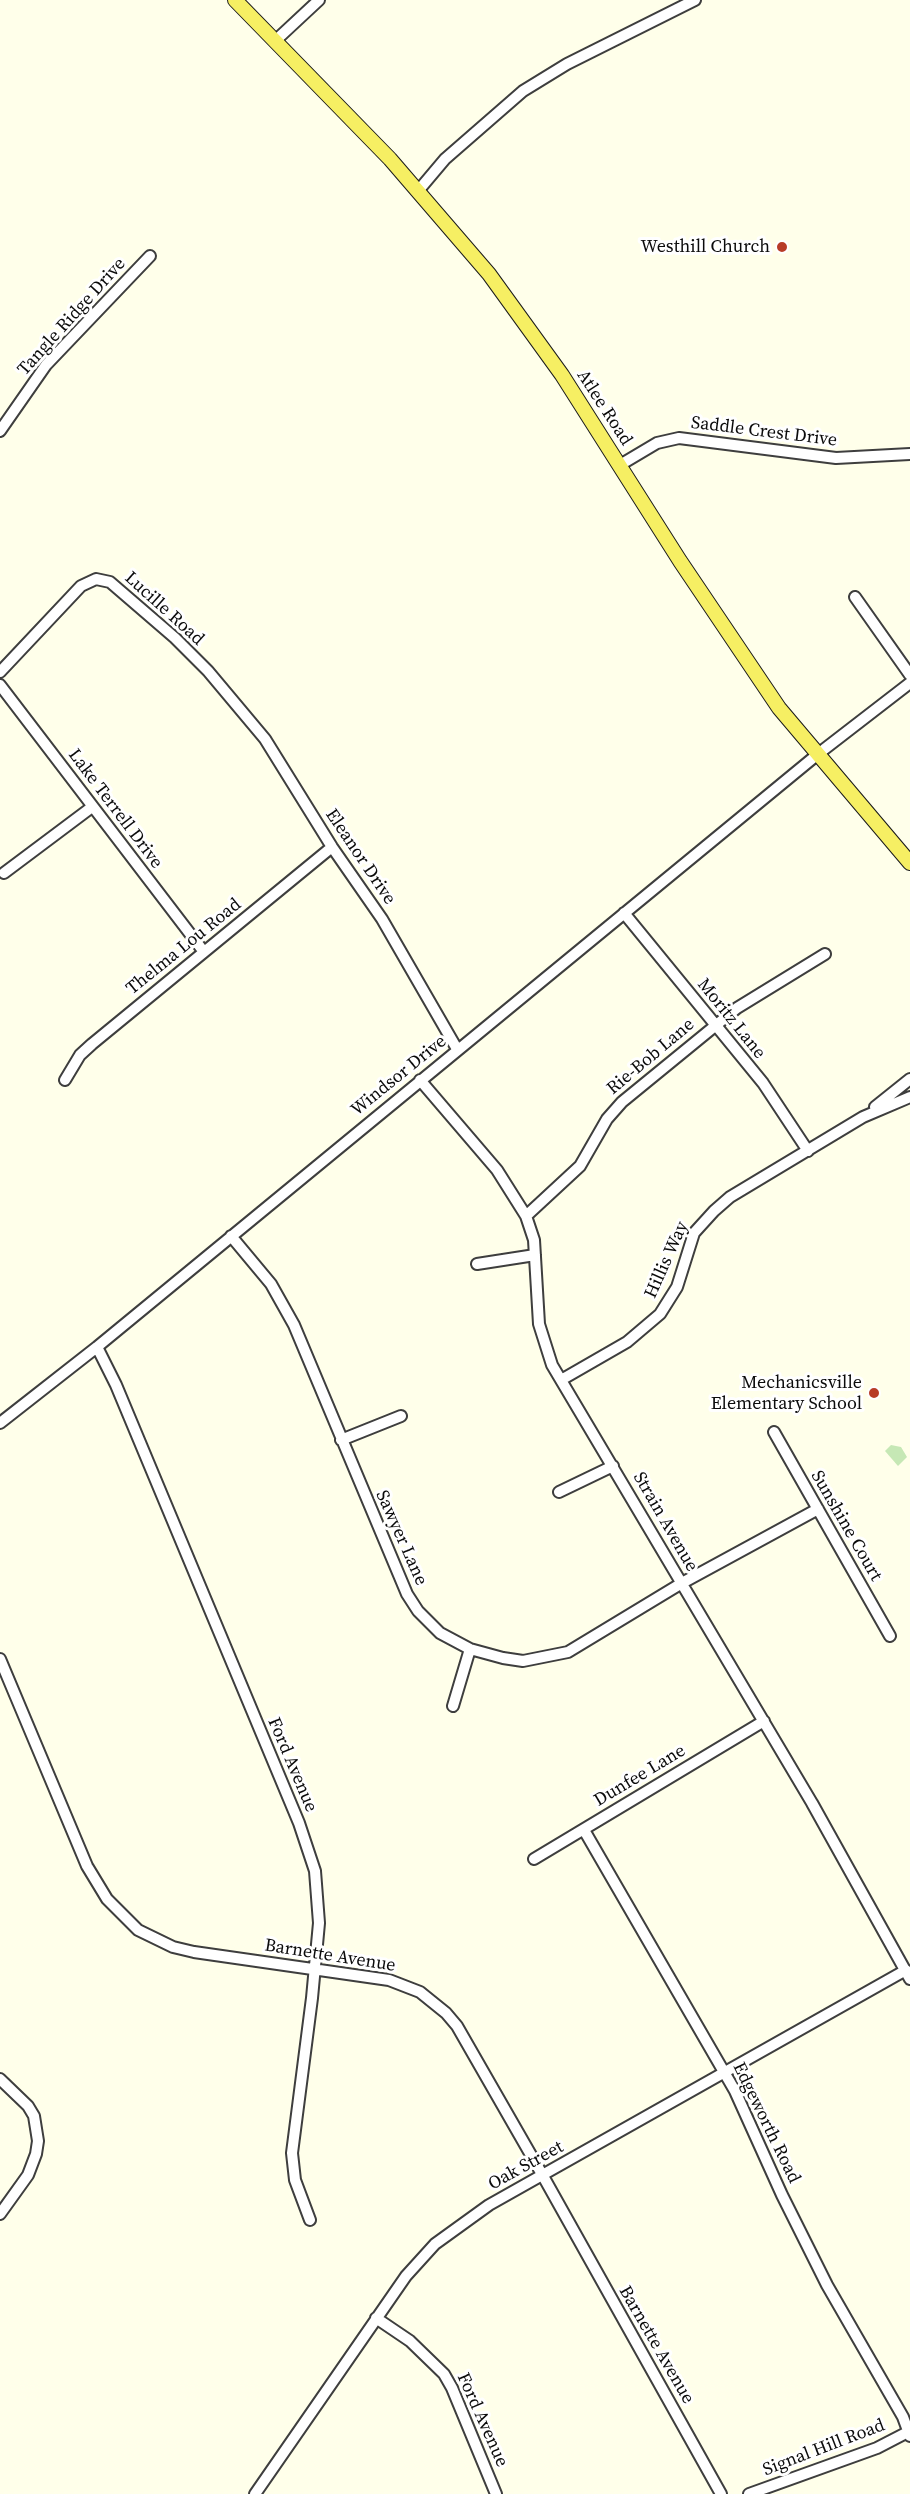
<!DOCTYPE html>
<html>
<head>
<meta charset="utf-8">
<style>
	body { margin:0 }
	canvas { display:block; background:#ffffea }
</style>
</head>
<body>
<canvas width="910" height="2494"></canvas>
<script>
const ctx = document.querySelector('canvas').getContext('2d');
ctx.lineJoin = 'round';
function fillPath(path, color) { ctx.fillStyle = color; ctx.fill(path, 'evenodd'); }
const toPath = rows => new Path2D(rows.map(r => 'M' + r).join(''));
function strokePath(path, color, width, dash) { ctx.strokeStyle = color; ctx.lineWidth = width; ctx.lineCap = dash ? 'butt' : 'round'; ctx.setLineDash(dash || []); ctx.stroke(path); }
function write(font, color, halo, rows, align = 'center') {
  ctx.font = font + ' "Source Serif 4",serif'; ctx.lineWidth = 6; ctx.setLineDash([]); ctx.textBaseline = 'middle'; ctx.strokeStyle = halo; ctx.fillStyle = color; for (const [text, x, y, turn = 0] of rows) {
    ctx.save(); ctx.translate(x, y); ctx.rotate((+turn || 0) * Math.PI / 180); ctx.textAlign = isNaN(turn) ? turn : align; if (halo) ctx.strokeText(text, 0, 0); ctx.fillText(text, 0, 0); ctx.restore();
  }
}
fillPath(toPath([
	[891,1445,901,1447,907,1457,898,1466,885,1451]
]), '#c6e8b5');
const minor = toPath([
	[275,41,319,0],
	[418,191,445,159,523,91,567,64,695,0],
	[0,431,46,365,150,256],
	[620,465,657,443,679,438,836,458,910,454],
	[855,597,910,675],
	[0,672,81,586,96,579,110,582,175,638,208,671,265,739,332,847,382,919,457,1049],
	[0,685,204,952],
	[4,873,92,807],
	[624,913,763,1083,808,1151],
	[65,1080,80,1055,92,1044,332,847],
	[420,1080,497,1170,526,1216,534,1240,539,1324,552,1365,812,1803,910,1979],
	[875,1107,910,1079],
	[526,1216,580,1166,607,1119,622,1102,737,1008,825,954],
	[231,1236,271,1284,294,1325,407,1594,418,1611,440,1633,470,1649,503,1658,523,1661,568,1652,682,1583,818,1509],
	[477,1264,535,1255],
	[97,1347,116,1385,299,1823,315,1871,319,1923,312,1998,292,2153,295,2180,310,2220],
	[561,1380,627,1342,660,1314,677,1287,694,1233,714,1211,730,1197,863,1117,910,1097],
	[0,1423,97,1347,818,754,910,683],
	[774,1432,890,1636],
	[341,1440,401,1416],
	[559,1492,613,1466],
	[0,1659,87,1866,107,1899,138,1930,173,1947,194,1952,389,1980,420,1992,446,2013,457,2026,543,2176,721,2494],
	[453,1706,470,1649],
	[584,1830,735,2091,782,2195,827,2285,903,2417,910,2436],
	[534,1859,764,1721],
	[0,2079,28,2106,34,2116,38,2141,36,2154,28,2175,0,2214],
	[376,2318,410,2341,444,2374,452,2388,496,2494],
	[255,2494,406,2276,435,2244,489,2205,906,1970],
	[749,2494,877,2448,910,2431]
]);
const major = toPath([
	[235,0,390,159,489,274,562,375,680,561,779,708,910,863]
]);
strokePath(minor, '#3e3e3e', 14);
strokePath(major, '#1c1c1c', 16);
strokePath(minor, '#fff', 10);
strokePath(major, '#f6ef63', 14);
for (const [x, y, r, color] of [
	[782,247,6,"#b83c27"],
	[874,1393,6,"#b83c27"]
]) { const dot = new Path2D(); dot.arc(x, y, r, 0, 2 * Math.PI); ctx.fillStyle = color; ctx.fill(dot); strokePath(dot, '#fff', 2); }
write('18px', '#0b0b0b', '#fff', [
	["Westhill Church",770,247],
	["Mechanicsville",862,1383],
	["Elementary School",862,1404]
], 'right');
write('18px', '#0b0b0b', '#fff', [
	["Tangle Ridge Drive",72,317,-48],
	["Atlee Road",604,408,57],
	["Saddle Crest Drive",764,432,7],
	["Lucille Road",164,609,42],
	["Lake Terrell Drive",115,809,53],
	["Eleanor Drive",360,857,56],
	["Thelma Lou Road",184,947,-39],
	["Moritz Lane",731,1019,51],
	["Rie-Bob Lane",651,1057,-40],
	["Windsor Drive",399,1076,-39],
	["Hillis Way",667,1260,-66],
	["Strain Avenue",665,1522,60],
	["Sunshine Court",846,1526,60],
	["Sawyer Lane",401,1538,66],
	["Ford Avenue",292,1765,67],
	["Dunfee Lane",640,1776,-31],
	["Barnette Avenue",330,1956,9],
	["Edgeworth Road",766,2123,64],
	["Oak Street",526,2166,-29],
	["Barnette Avenue",656,2345,60],
	["Ford Avenue",482,2420,66],
	["Signal Hill Road",824,2448,-21]
]);
</script>
</body>
</html>
